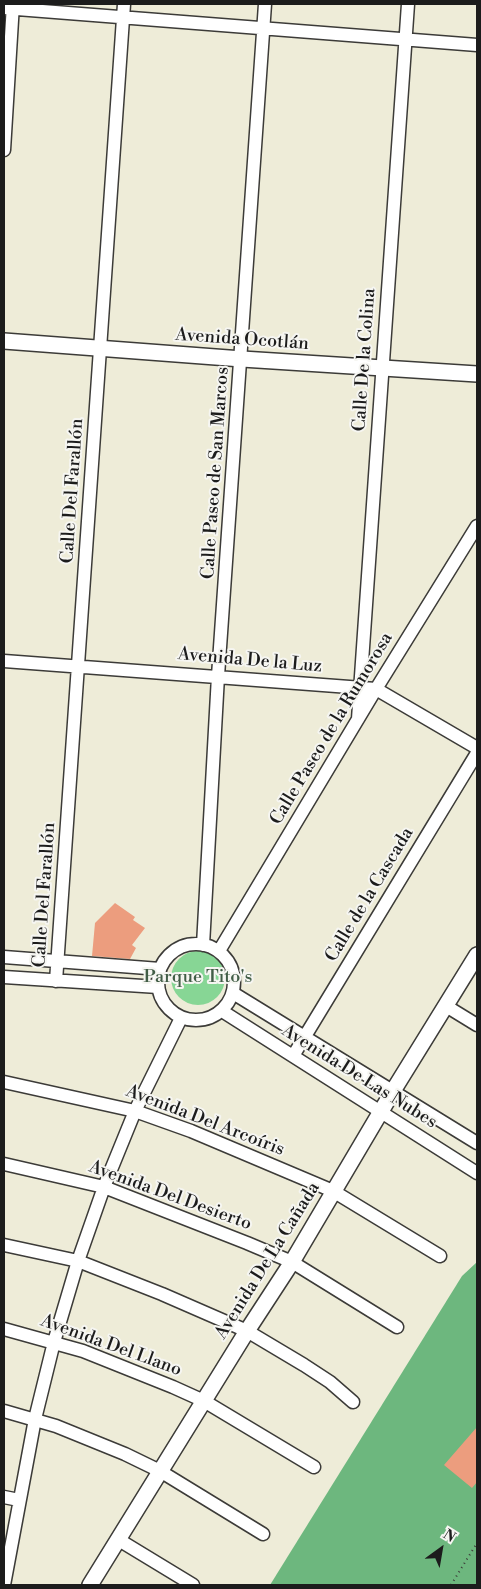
<!DOCTYPE html>
<html>
<head>
<meta charset="utf-8">
<style>
	body { margin:0 }
	#map { position:relative; width:481px; height:1589px; overflow:hidden; background:#eeecd8; font-family:"Libre Bodoni",serif }
	canvas { display:block }
	.frame { position:absolute; inset:0; border:5px solid #1c1c1c; pointer-events:none }
	.north { position:absolute; left:416px; top:1524px; width:50px; height:50px; -webkit-text-stroke:4px #f6f6f2; paint-order:stroke; rotate:32deg; font-size:14px; font-weight:700; line-height:20px; text-align:center; color:#1c1c1c }
	.north::after { content:''; display:block; margin:auto; width:18px; height:22px; background:#1c1c1c; clip-path:polygon(50% 0,100% 100%,50% 72%,0 100%) }
</style>
</head>
<body>
<div id="map">
<canvas width="481" height="1589"></canvas>
<div class="frame"></div>
<div class="north">N</div>
</div>
<script>
const ctx = document.querySelector('canvas').getContext('2d');
ctx.lineJoin = 'round';
function fillPath(path, color) { ctx.fillStyle = color; ctx.fill(path, 'evenodd'); }
const toPath = rows => new Path2D(rows.map(r => 'M' + r).join(''));
function strokePath(path, color, width, dash) { ctx.strokeStyle = color; ctx.lineWidth = width; ctx.lineCap = dash ? 'butt' : 'round'; ctx.setLineDash(dash || []); ctx.stroke(path); }
function write(font, color, halo, rows, align = 'center') {
  ctx.font = font + ' "Libre Bodoni",serif'; ctx.lineWidth = 4; ctx.setLineDash([]); ctx.textBaseline = 'middle'; ctx.strokeStyle = halo; ctx.fillStyle = color; for (const [text, x, y, turn = 0] of rows) {
    ctx.save(); ctx.translate(x, y); ctx.rotate((+turn || 0) * Math.PI / 180); ctx.textAlign = isNaN(turn) ? turn : align; if (halo) ctx.strokeText(text, 0, 0); ctx.fillText(text, 0, 0); ctx.restore();
  }
}
fillPath(toPath([
	'171 978a27 27 0 1 1 54 0a27 27 0 1 1-54 0Z'
]), '#87d695');
fillPath(toPath([
	[477,1262,477,1585,270,1585,462,1276]
]), '#6db77e');
fillPath(toPath([
	[115,903,135,917,133,920,145,928,132,945,136,948,130,959,92,956,95,923],
	[477,1427,477,1482,472,1488,444,1465]
]), '#ec9d7e');
const minor = toPath([
	[4,8,477,45],
	[4,150,13,4],
	[4,661,376,689,477,748],
	[358,719,408,4],
	'158 982a38 38 0 1 1 76 0a38 38 0 1 1-76 0Z',
	[203,945,218,676,265,4],
	[219,951,376,689,477,526],
	[4,957,160,969],
	[4,977,158,987],
	[56,981,124,4],
	[233,993,477,1143],
	[446,1006,477,1025],
	[222,1011,477,1173],
	[293,1056,477,753],
	[4,1082,135,1111,191,1131,333,1191,440,1256],
	[4,1164,104,1187,247,1243,292,1262,397,1327],
	[4,1245,78,1261,162,1294,247,1331,304,1365,330,1382,353,1402],
	[4,1329,83,1351,173,1387,204,1401,314,1467],
	[4,1411,56,1426,125,1454,160,1471,263,1534],
	[4,1497,19,1500],
	[119,1540,193,1585],
	[4,1585,35,1419,54,1342,78,1261,104,1187,135,1111,181,1018]
]);
const major = toPath([
	[4,341,242,359,477,374],
	[90,1585,247,1331,292,1262,393,1091,477,955]
]);
strokePath(minor, '#3c3b38', 15);
strokePath(major, '#3c3b38', 18);
strokePath(toPath([
	[451,1585,477,1543]
]), '#3c3b38', 2, [1, 4]);
strokePath(minor, '#fff', 12);
strokePath(major, '#fff', 15);
write('18px', '#1c1c1c', '#f6f6f2', [
	["Avenida Ocotlán",242,340,4],
	["Calle De la Colina",365,360,-86],
	["Calle Paseo de San Marcos",216,473,-86],
	["Calle Del Farallón",73,491,-86],
	["Avenida De la Luz",250,661,5],
	["Calle Paseo de la Rumorosa",332,729,-59],
	["Calle Del Farallón",45,895,-86],
	["Calle de la Cascada",370,895,-59],
	["Avenida De Las Nubes",359,1077,32],
	["Avenida Del Arcoíris",205,1121,21],
	["Avenida Del Desierto",170,1196,20],
	["Avenida De La Cañada",268,1261,-58],
	["Avenida Del Llano",111,1346,20]
]);
write('18px', '#415d46', '#f6f6f2', [
	["Parque Tito's",198,978]
]);
</script>
</body>
</html>
